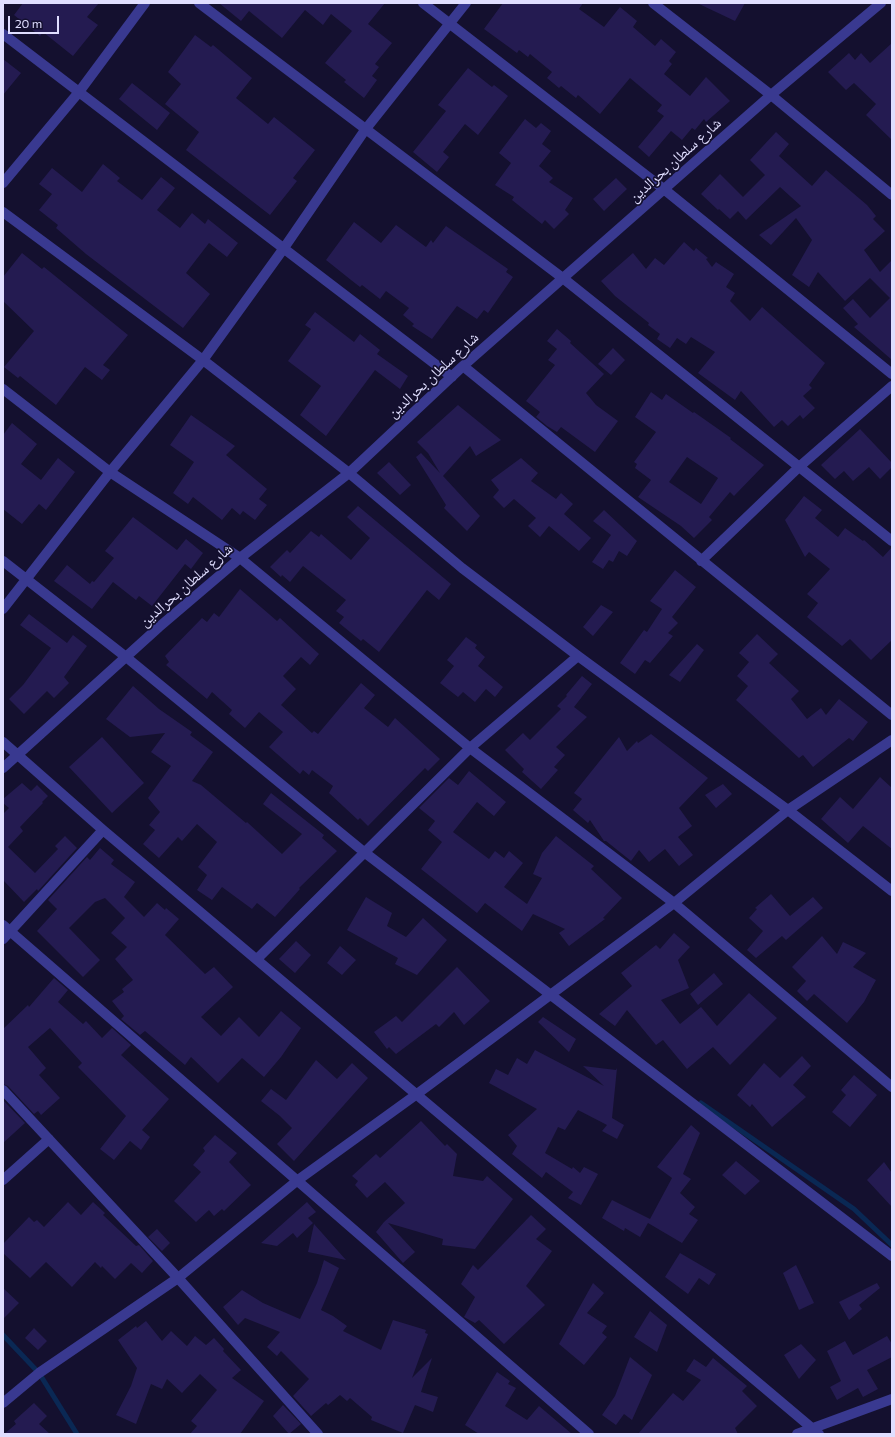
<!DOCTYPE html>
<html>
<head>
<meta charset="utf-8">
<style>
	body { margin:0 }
	#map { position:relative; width:895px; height:1437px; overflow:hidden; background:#14102f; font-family:Commissioner,sans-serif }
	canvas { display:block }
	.frame { position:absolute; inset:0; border:4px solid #e0deff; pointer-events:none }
	.scale { position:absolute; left:8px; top:16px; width:51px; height:18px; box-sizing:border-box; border:2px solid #e0deff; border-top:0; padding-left:5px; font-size:12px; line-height:14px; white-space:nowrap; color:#e0deff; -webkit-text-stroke:3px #14102f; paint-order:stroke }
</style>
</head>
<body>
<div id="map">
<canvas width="895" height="1437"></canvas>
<div class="frame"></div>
<div class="scale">20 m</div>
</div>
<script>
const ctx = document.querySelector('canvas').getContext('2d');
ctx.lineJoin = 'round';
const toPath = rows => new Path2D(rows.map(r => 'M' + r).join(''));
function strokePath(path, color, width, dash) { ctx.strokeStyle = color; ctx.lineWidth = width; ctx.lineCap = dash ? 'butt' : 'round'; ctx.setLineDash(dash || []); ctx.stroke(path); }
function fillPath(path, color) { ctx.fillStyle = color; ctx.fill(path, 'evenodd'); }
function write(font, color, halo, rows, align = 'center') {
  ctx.font = font + ' Commissioner,"Noto Naskh Arabic",sans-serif'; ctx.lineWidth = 3.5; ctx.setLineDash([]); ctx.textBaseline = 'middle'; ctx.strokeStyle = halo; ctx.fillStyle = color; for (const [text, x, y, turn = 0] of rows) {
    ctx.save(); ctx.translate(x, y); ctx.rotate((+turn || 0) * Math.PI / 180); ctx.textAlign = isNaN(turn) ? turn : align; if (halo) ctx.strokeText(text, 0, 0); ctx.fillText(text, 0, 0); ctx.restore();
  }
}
strokePath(toPath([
	[701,1103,854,1209,892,1245],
	[3,1335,39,1373,77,1434]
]), '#0a2854', 5);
fillPath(toPath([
	[23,3,99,3,87,17,98,25,73,56,43,32,40,36,14,15],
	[219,3,385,3,368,24,392,43,375,64,379,67,372,76,377,80,364,98,344,82,346,80,325,63,352,31,331,14,323,25,305,10,282,38,249,11,241,21],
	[503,3,583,3,579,9,604,27,620,7,637,21,633,27,655,46,661,39,676,52,669,61,672,64,664,74,690,96,706,77,730,101,706,122,704,119,695,130,692,128,682,140,671,131,649,157,638,147,664,116,657,111,662,105,630,78,600,114,578,95,576,98,561,86,559,88,547,78,552,72,530,54,528,57,519,50,517,53,484,29],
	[697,3,745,3,735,21],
	[195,35,211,47,213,45,252,78,236,98,268,124,274,117,315,150,293,178,297,181,270,215,186,150,199,132,165,104,181,84,168,72],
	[892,43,892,140,866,115,876,104,854,83,846,90,828,72,849,53,855,60,861,53,870,63],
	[3,59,21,73,3,95],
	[468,68,492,87,494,85,508,96,478,135,465,124,443,152,449,157,437,172,413,152,446,111,438,105],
	[132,83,170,113,157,130,119,99],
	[525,119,536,128,541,123,551,131,542,144,551,151,539,166,553,178,549,182,573,198,565,210,569,214,554,229,545,220,542,224,512,200,514,197,495,185,511,163,499,153],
	[776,132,789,144,779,156,812,186,826,170,867,205,876,216,873,219,885,231,864,250,880,272,892,260,892,360,854,327,858,324,843,308,853,299,870,318,890,298,870,278,845,301,818,272,809,287,792,275,812,240,796,218,771,245,759,235,801,206,780,187,746,220,738,211,730,219,719,209,718,210,701,194,720,174,743,197,765,175,750,160],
	[103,164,120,178,117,181,142,200,161,177,175,188,157,210,180,228,192,213,205,224,208,219,238,243,227,257,209,243,186,273,210,294,183,328,86,254,56,228,58,225,39,210,52,194,39,184,52,168,82,192],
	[616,178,627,189,604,211,593,199],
	[354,222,381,243,396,225,426,247,431,240,433,243,446,226,508,269,506,272,513,277,488,313,484,310,477,319,457,306,432,339,412,326,414,324,403,315,409,308,386,291,380,299,362,285,360,287,351,280,326,260],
	[684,242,694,251,696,248,708,258,706,259,712,267,716,262,734,274,726,287,735,293,730,301,750,321,762,307,825,363,809,385,812,388,803,396,815,408,803,419,800,415,788,426,782,420,774,427,741,391,735,400,698,373,715,352,691,337,686,344,677,338,670,348,657,339,660,334,648,325,649,323,615,296,601,281,633,253,646,269,655,258,664,265],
	[22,253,42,269,44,267,128,335,103,365,110,370,102,380,85,367,56,405,20,376,18,378,4,367,34,331,3,301,3,277],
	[315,312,354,342,360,334,380,350,377,354,408,376,400,389,375,370,326,436,300,415,321,386,288,361,311,329,305,325],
	[557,329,571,341,570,343,604,374,586,393,596,405,618,421,595,452,561,427,557,432,547,426,536,417,540,412,526,401,555,365,548,360,557,349,547,341],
	[613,348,625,360,611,375,598,364],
	[651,392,662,400,666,394,693,413,694,412,731,438,730,439,764,465,734,496,730,492,709,517,712,520,694,538,681,526,638,497,651,480,635,468,637,464,634,462,656,432,635,417],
	[687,457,718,478,701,504,669,482],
	[458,405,501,440,476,456,470,446,443,476,480,516,467,531,444,508,446,505,416,457,421,453,440,473,428,453,417,442],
	[191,415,235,446,226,455,267,489,259,499,267,505,255,520,243,511,240,515,232,508,222,520,193,497,188,504,173,493,194,462,170,445],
	[12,423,37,444,21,464,41,480,58,458,75,472,46,510,39,504,22,524,3,509,3,435],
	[860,429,892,463,892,467,880,479,869,467,853,481,844,471,835,479,821,465],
	[521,458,538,473,531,481,556,499,561,493,573,504,564,514,591,538,579,551,549,526,540,537,528,526,536,518,514,499,504,508,493,497,499,490,491,480],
	[389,462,411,485,400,495,377,473],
	[804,496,822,510,815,518,838,537,845,528,863,541,864,540,883,557,892,547,892,640,871,660,850,639,842,646,807,617,818,603,807,594,830,569,809,552,805,557,785,520],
	[358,506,451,584,439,600,427,590,379,652,363,639,361,641,339,623,344,617,336,611,346,600,303,566,290,582,282,575,281,577,270,567,287,550,290,553,311,531,319,537,321,534,351,560,370,538,347,517],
	[604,510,637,541,627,556,619,551,613,562,609,560,603,569,592,562,611,535,593,521],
	[133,517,177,550,186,539,203,553,191,569,185,564,152,606,139,596,136,600,113,582,92,609,54,581,67,565,90,584,92,581,94,582,114,558,105,551],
	[675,570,696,587,672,617,678,623,668,633,673,636,650,663,645,660,635,674,620,663,644,630,647,632,662,609,650,601],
	[240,589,277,621,280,618,319,654,310,665,301,657,283,676,296,689,281,705,312,733,314,731,318,734,361,683,375,695,364,708,388,727,395,718,440,759,428,771,425,768,368,826,360,818,358,820,329,793,333,786,312,770,309,775,303,770,300,774,269,747,283,732,259,712,245,728,229,714,232,710,212,692,207,699,166,665,169,662,165,656,202,618,207,622,214,613,219,617],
	[601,605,613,612,593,636,583,627],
	[29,614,67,643,73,635,87,646,64,677,69,683,54,698,47,691,24,714,9,699,23,685,51,648,20,625],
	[757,634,778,654,769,663,799,691,791,699,807,719,821,708,826,715,839,699,868,722,853,741,849,738,813,767,803,755,799,758,736,700,748,686,737,676,749,662,739,653],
	[466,637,477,645,475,648,485,657,478,666,503,687,495,697,486,689,475,702,463,692,458,697,440,683,454,666,447,660],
	[697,644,704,650,680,682,669,675],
	[582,676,592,684,574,707,587,717,556,747,565,755,554,767,558,770,541,789,522,772,524,769,505,750,523,733,530,740,561,709,557,706,567,696,566,695],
	[133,686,159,709,192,732,190,735,213,752,192,781,201,785,246,823,247,822,282,854,302,834,263,804,271,793,324,835,322,838,337,851,299,888,300,889,275,917,257,903,252,909,222,887,212,900,197,890,207,875,198,867,217,842,197,824,182,841,178,837,159,858,143,844,155,830,149,825,160,812,148,798,171,766,151,752,165,733,130,737,106,719],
	[651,734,708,778,679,808,692,826,678,837,693,855,679,866,665,849,649,862,639,850,631,861,606,841,604,841,590,820,588,823,573,810,582,799,574,793,619,737,627,751,637,741,638,743],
	[102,737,144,783,112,813,69,767],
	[469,771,506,802,494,816,477,802,453,832,489,859,495,851,504,858,509,851,523,863,504,887,527,904,542,878,533,874,542,853,556,836,594,866,591,869,622,898,603,918,605,919,569,946,559,933,565,929,533,914,522,931,485,903,477,913,421,869,442,842,428,830,435,821,419,808,449,778,458,785],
	[880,777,892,788,892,849,863,826,848,843,821,819,840,797,853,809],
	[22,783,31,791,37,785,48,796,42,802,43,803,20,827,23,831,8,847,35,873,58,849,55,846,65,836,77,848,38,891,37,889,24,902,3,880,3,814,9,808,3,803,3,799],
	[723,784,732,794,716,808,705,795],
	[100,848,114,860,111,864,135,882,124,897,144,917,157,903,165,910,166,908,179,919,165,935,205,974,214,967,233,987,201,1017,221,1036,239,1017,259,1037,281,1011,301,1028,281,1057,264,1077,242,1058,218,1083,191,1057,185,1065,145,1031,140,1035,121,1019,124,1016,112,1001,124,992,122,989,133,980,115,959,127,947,111,933,125,918,105,898,95,902,69,928,100,960,83,977,37,931,57,909,48,900,87,857,90,860],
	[771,894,790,916,813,897,823,908,786,940,782,936,756,958,747,950,763,931,749,918,757,909,755,908],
	[366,897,392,913,387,926,406,937,423,918,447,940,417,975,395,964,398,958,347,930],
	[674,933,690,947,678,960,689,988,661,1000,680,1024,701,1007,717,1026,749,993,777,1018,730,1065,713,1047,687,1069,663,1040,656,1045,627,1010,615,1026,599,1014,632,986,621,973,656,945,660,949],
	[822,936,837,954,843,942,866,953,853,967,876,980,864,1002,847,1023,814,994,807,1001,797,991,806,981,792,967],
	[296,941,311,955,295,973,279,959],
	[340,946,356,960,342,975,327,963],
	[457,967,490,1001,464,1025,454,1012,439,1027,436,1024,396,1054,389,1047,387,1049,374,1032,396,1016,402,1022],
	[714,973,723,984,698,1005,690,994],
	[54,978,68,990,58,1002,83,1024,86,1021,102,1038,112,1028,131,1045,121,1055,169,1099,142,1130,150,1137,141,1150,130,1141,114,1160,100,1149,126,1116,78,1067,82,1063,50,1028,28,1047,46,1068,39,1075,60,1098,41,1115,38,1111,34,1114,8,1086,3,1084,3,1029,28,1005,29,1007],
	[543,1017,576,1039,569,1052,538,1022],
	[535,1050,604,1086,583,1066,616,1070,617,1068,612,1118,624,1125,617,1139,602,1131,607,1125,578,1110,565,1130,558,1127,545,1153,572,1169,573,1167,580,1173,584,1167,598,1174,581,1205,568,1198,573,1192,546,1172,542,1178,512,1154,517,1146,508,1135,537,1109,489,1083,496,1069,508,1075,517,1058,527,1064],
	[802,1056,811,1066,793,1085,806,1097,772,1127,752,1104,750,1107,737,1095,764,1063,780,1078],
	[316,1060,337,1079,352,1063,368,1078,294,1161,277,1144,292,1128,280,1116,261,1101,271,1089,286,1100],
	[854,1075,877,1095,850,1127,832,1112,846,1095,841,1090],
	[3,1100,25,1123,3,1143],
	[421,1121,445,1146,447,1144,457,1154,453,1176,483,1181,487,1176,513,1199,475,1249,442,1245,443,1239,388,1223,415,1252,403,1263,376,1232,384,1222,405,1203,385,1182,367,1198,355,1185,358,1181,352,1176,376,1154,380,1158],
	[691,1125,700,1133,683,1174,691,1179,680,1193,695,1207,689,1214,698,1220,682,1243,648,1223,640,1237,625,1228,624,1231,602,1218,612,1200,650,1219,672,1178,657,1167],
	[215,1135,237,1153,229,1162,251,1185,224,1211,222,1209,214,1216,209,1210,196,1222,174,1201,201,1172,193,1165,205,1151,203,1148],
	[736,1161,760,1181,745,1195,722,1175],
	[884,1162,892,1173,892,1207,867,1180],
	[68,1202,81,1215,93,1202,105,1213,103,1215,136,1246,139,1245,153,1261,142,1273,131,1263,115,1279,102,1266,101,1268,95,1262,72,1287,46,1262,30,1278,3,1253,3,1244,29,1217,34,1222,37,1220,44,1227],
	[307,1202,316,1212,308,1218,313,1223,297,1238,293,1233,277,1246,261,1243],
	[531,1215,546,1229,536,1239,552,1251,526,1286,545,1305,504,1344,479,1320,475,1323,464,1317,475,1297,461,1284,473,1265,478,1270],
	[314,1224,346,1260,308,1252],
	[157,1229,170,1243,162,1251,148,1237],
	[680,1253,716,1274,709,1285,699,1278,688,1294,665,1277],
	[324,1260,339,1268,321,1310,333,1316,347,1326,343,1331,381,1350,393,1320,426,1330,425,1333,428,1334,412,1378,432,1358,421,1392,438,1397,433,1412,415,1405,403,1433,371,1420,372,1417,350,1398,347,1401,340,1395,328,1405,326,1403,311,1416,293,1396,309,1379,281,1351,277,1356,267,1347,280,1332,245,1318,238,1325,223,1307,242,1290,263,1303,300,1319,317,1283],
	[796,1265,814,1303,799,1310,783,1273],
	[593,1283,604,1293,587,1313,607,1326,602,1333,607,1337,584,1365,559,1344],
	[877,1283,880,1288,859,1305,862,1309,849,1320,839,1302],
	[3,1288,19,1303,3,1319],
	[650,1311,667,1325,657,1352,634,1337],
	[146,1321,162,1341,171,1331,187,1346,195,1336,206,1345,214,1338,224,1349,223,1351,241,1370,232,1378,264,1401,240,1434,190,1434,197,1426,191,1421,217,1390,200,1374,182,1393,167,1379,162,1389,151,1384,136,1424,116,1415,131,1386,137,1368,118,1340,136,1326,137,1328],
	[34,1328,47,1341,38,1350,25,1338],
	[887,1336,892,1344,892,1357,867,1370,878,1389,863,1397,858,1388,837,1400,830,1387,841,1381,827,1351,845,1341,853,1355],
	[801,1344,816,1360,799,1379,784,1355],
	[630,1357,652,1375,632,1420,624,1414,616,1425,602,1415,615,1396],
	[713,1358,747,1386,742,1391,757,1406,735,1428,738,1434,638,1434,673,1393,683,1401,701,1380,686,1371,694,1359,706,1367],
	[497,1372,510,1381,508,1384,516,1388,505,1406,527,1420,539,1406,572,1434,479,1434,465,1425],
	[34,1403,47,1416,39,1424,50,1434,4,1434,16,1424,14,1421],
	[283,1405,301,1424,289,1434,273,1416]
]), '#241b51');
strokePath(toPath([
	[199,3,564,279,892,541],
	[423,3,665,190,892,374],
	[653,3,771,95,892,195],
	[3,34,452,377],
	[3,183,79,92,145,3],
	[3,212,203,360,349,473,462,568,578,656,788,810,892,891],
	[463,366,892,715],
	[3,389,110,472,240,558,470,748,674,903,892,1087],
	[3,561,126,657,364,852,892,1256],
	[701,561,799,467,892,386],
	[3,609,110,472,203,360,284,248,365,130,466,3],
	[3,742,103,830,819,1434],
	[3,768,159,627,240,558,349,473,463,366,771,95,881,3],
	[3,925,589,1434],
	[3,939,103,830],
	[257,959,470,748,578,656],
	[3,1090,178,1278,318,1434],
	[3,1180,49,1139],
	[3,1403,39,1373,178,1278,298,1180,417,1094,674,903,788,810,892,740],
	[797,1434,892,1399]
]), '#393990', 10);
write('15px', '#e0deff', '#14102f', [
	["شارع سلطان بحرالدين",675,160,-42],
	["شارع سلطان بحرالدين",433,375,-43],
	["شارع سلطان بحرالدين",186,585,-41]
]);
</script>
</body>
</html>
